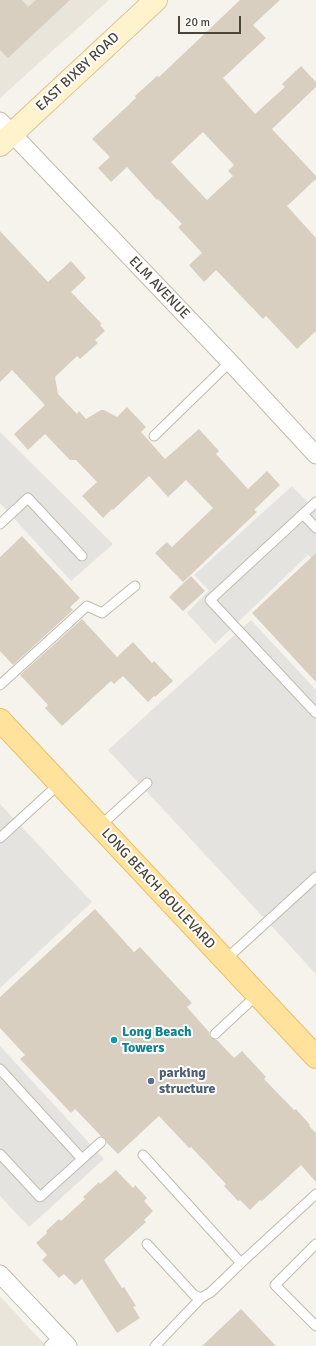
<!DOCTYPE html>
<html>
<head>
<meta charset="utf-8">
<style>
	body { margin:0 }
	#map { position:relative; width:316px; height:1346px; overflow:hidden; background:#f6f3ec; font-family:Signika,sans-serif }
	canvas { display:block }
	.scale { position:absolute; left:178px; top:16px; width:63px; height:18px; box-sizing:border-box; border:2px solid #4b4439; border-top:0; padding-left:5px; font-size:12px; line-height:14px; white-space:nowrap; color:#4b4439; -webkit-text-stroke:3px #fff; paint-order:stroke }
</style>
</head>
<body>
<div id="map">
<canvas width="316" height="1346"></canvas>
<div class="scale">20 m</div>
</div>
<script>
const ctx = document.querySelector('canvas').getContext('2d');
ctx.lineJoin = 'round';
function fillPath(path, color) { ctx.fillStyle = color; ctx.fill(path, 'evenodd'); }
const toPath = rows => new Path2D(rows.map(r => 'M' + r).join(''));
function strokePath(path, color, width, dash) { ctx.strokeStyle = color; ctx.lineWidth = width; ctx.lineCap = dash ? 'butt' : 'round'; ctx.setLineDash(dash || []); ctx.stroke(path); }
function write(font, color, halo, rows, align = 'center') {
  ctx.font = font + ' Signika,sans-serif'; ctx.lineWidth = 4; ctx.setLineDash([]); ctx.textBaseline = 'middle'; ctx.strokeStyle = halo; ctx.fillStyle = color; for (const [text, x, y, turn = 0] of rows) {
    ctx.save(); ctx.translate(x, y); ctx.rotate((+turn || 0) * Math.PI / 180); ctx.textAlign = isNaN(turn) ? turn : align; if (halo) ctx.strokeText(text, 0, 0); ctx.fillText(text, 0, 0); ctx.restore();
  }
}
fillPath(toPath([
	[0,0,109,0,0,98],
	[0,1296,46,1346,0,1346]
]), '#eae5da');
fillPath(toPath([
	[0,432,113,544,71,581,0,503],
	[292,486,316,511,316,563,308,555,215,644,187,613,209,590,194,575],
	[251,620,316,690,316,974,108,750],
	[0,804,92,902,0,988],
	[0,1046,104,1159,29,1227,0,1196]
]), '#e5e3e0');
fillPath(toPath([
	[0,0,22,0,28,7,36,0,70,0,8,58,0,50],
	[240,0,280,0,253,25,266,38,223,78,255,114,285,87,282,84,301,66,316,82,316,87,272,129,316,176,316,179,287,206,316,238,316,331,297,349,266,316,263,319,216,270,204,282,189,265,202,253,178,227,182,224,158,199,157,200,127,167,111,182,98,168,110,157,92,139,136,98,135,96,157,76,159,77],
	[203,132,234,165,228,171,233,176,207,200,171,162],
	[0,231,48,282,71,261,86,278,71,292,102,324,100,325,105,331,95,340,98,343,80,359,77,356,55,377,58,394,77,414,79,411,86,419,101,410,104,410,117,417,127,407,146,427,141,432,165,459,199,429,219,451,216,454,248,489,267,471,280,485,254,510,257,512,183,582,155,553,167,542,172,547,213,508,186,480,168,497,149,476,113,510,112,509,103,518,82,496,97,482,76,460,70,460,45,434,28,450,14,434,45,405,12,370,0,382],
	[22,536,80,598,70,607,73,610,13,665,0,651,0,557],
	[316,553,316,682,252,613],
	[191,576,205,591,183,611,169,597],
	[82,619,117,657,133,642,152,663,154,661,173,681,155,697,154,696,148,702,123,676,114,684,111,681,62,726,45,708,48,705,20,675],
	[95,909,134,952,140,947,192,1003,187,1007,209,1032,209,1035,211,1038,217,1040,234,1058,242,1051,266,1077,264,1079,294,1110,296,1109,310,1125,309,1126,316,1133,316,1182,301,1165,262,1201,260,1200,250,1210,240,1200,238,1201,224,1186,226,1184,191,1147,189,1148,159,1116,118,1154,107,1143,105,1138,101,1136,75,1109,71,1113,20,1059,25,1055,0,1028,0,997],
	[116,1170,133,1188,135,1185,147,1198,144,1201,153,1211,144,1220,146,1222,104,1260,122,1288,124,1287,136,1306,133,1307,140,1318,117,1333,82,1279,75,1285,64,1274,59,1278,42,1260,47,1255,36,1243,47,1233,46,1231,59,1219,61,1221,85,1199,83,1197,99,1182,100,1184],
	[241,1309,276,1346,202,1346]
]), '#d8cfc1');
const lane = toPath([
	[154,436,230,362],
	[316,502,210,600,316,713],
	[303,514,316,528],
	[0,524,28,498,82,556],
	[0,685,87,606,102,613,135,586],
	[99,827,147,783],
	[0,838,59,784],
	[225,960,316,877],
	[215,1034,257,995],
	[0,1069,82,1159],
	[0,1154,40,1197,101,1142],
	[143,1155,241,1263,316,1194],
	[147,1244,194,1295,201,1298,211,1292,241,1263],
	[316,1244,275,1285,316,1326],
	[49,1346,59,1336],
	[155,1346,201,1298]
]);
const street = toPath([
	[0,121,230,362,316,455],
	[0,1274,68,1346]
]);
const secondary = toPath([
	[0,145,156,0]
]);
const primary = toPath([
	[0,720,316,1057]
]);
strokePath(lane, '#c2bbae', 11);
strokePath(street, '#c2bbae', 19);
strokePath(secondary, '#d6c79b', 24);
strokePath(primary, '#e6c16a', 24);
strokePath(lane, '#fff', 9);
strokePath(street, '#fff', 17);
strokePath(secondary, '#fff3cd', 22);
strokePath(primary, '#ffe39c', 22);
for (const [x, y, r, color] of [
	[114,1040,4,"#0f9aa8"],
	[151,1081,4,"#5c6f8a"]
]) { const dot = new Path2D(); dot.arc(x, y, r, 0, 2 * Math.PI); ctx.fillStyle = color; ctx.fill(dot); strokePath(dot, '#fff', 1.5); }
write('14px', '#4b4439', '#fff', [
	["EAST BIXBY ROAD",78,72,-43],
	["ELM AVENUE",159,288,46],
	["LONG BEACH BOULEVARD",158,889,47]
]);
write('bold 14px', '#0d838f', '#fff', [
	["Long Beach",122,1032],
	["Towers",122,1048]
], 'left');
write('bold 14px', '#4e5e75', '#fff', [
	["parking",159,1073],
	["structure",159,1089]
], 'left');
</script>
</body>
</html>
